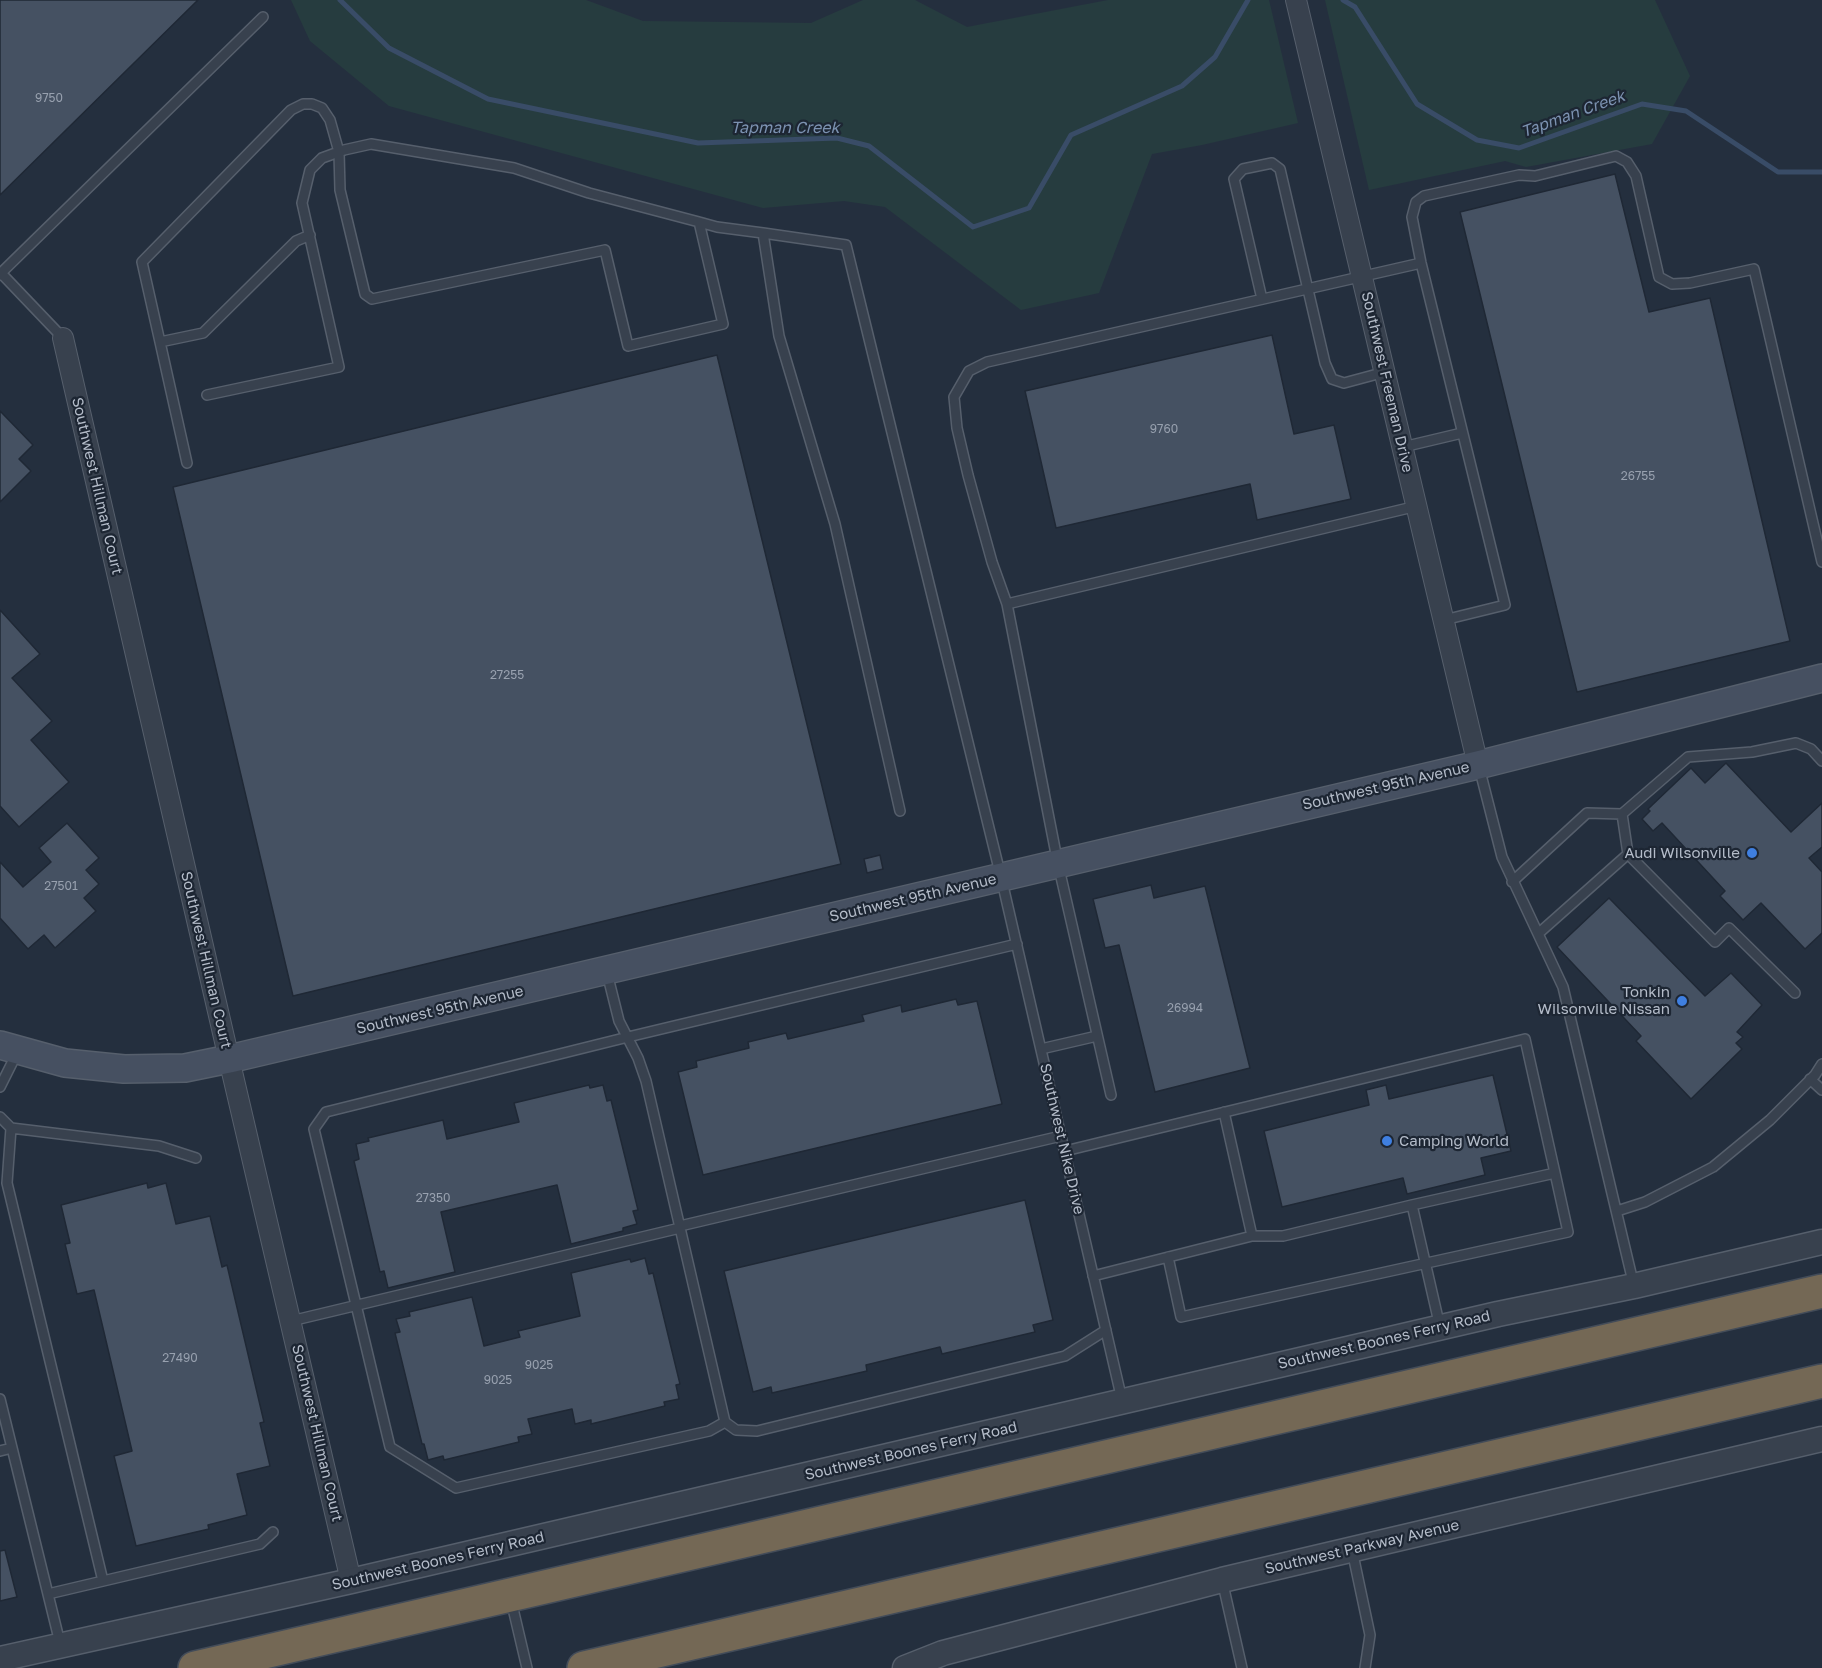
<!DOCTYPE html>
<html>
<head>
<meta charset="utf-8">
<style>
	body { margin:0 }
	canvas { display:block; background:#242f3e }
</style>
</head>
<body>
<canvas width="1822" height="1668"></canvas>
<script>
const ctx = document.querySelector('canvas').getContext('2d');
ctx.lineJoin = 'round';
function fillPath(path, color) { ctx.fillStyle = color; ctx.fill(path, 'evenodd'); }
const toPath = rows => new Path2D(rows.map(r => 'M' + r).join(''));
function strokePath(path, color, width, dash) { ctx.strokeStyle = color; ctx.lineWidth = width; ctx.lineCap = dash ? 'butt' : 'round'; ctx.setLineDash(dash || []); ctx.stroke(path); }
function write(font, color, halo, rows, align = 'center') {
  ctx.font = font + ' "Golos Text",sans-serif'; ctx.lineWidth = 4.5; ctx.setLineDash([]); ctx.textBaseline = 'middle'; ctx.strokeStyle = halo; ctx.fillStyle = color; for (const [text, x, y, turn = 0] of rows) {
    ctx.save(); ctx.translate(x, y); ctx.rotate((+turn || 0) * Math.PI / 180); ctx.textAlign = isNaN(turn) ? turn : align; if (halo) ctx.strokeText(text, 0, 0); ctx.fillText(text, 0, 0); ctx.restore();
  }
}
fillPath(toPath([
	[291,0,586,0,643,21,811,23,863,0,915,0,967,27,1108,0,1269,0,1298,123,1202,145,1152,154,1099,293,1021,310,885,207,844,201,763,208,389,106,310,41],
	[1325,0,1655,0,1690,76,1652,144,1526,167,1505,161,1369,190]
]), '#263c3f');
strokePath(toPath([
	[340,0,389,48,488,99,698,143,837,138,869,146,973,227,1029,208,1071,135,1182,86,1215,57,1248,0],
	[1343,0,1355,7,1417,104,1477,140,1519,148,1642,104,1686,111,1778,172,1822,172]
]), '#394c67', 5);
const building = toPath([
	[0,0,198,0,0,195,0,0],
	[1615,174,1649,312,1710,298,1790,641,1577,692,1460,212,1615,174],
	[1272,335,1294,434,1334,425,1351,499,1257,520,1250,484,1056,528,1025,391,1272,335],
	[717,355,841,864,293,996,173,487,717,355],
	[0,411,33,445,19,459,31,471,0,502,0,411],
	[0,610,40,654,12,678,52,721,31,740,69,782,19,827,0,806,0,610],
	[1726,763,1791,832,1822,803,1822,847,1809,858,1822,872,1822,933,1805,949,1761,903,1743,920,1720,896,1725,891,1662,823,1653,831,1642,819,1650,811,1648,809,1691,768,1705,783,1726,763],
	[67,823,99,858,86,870,99,884,84,898,96,911,55,948,44,935,28,949,0,918,0,862,23,887,51,862,39,848,67,823],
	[880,855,883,869,867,873,864,859,880,855],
	[1151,885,1154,898,1205,886,1250,1068,1155,1092,1119,945,1105,948,1093,899,1151,885],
	[1609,898,1705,996,1731,973,1762,1005,1737,1032,1743,1037,1736,1043,1742,1049,1691,1099,1636,1041,1641,1036,1557,947,1609,898],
	[956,999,958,1005,977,1001,1002,1104,703,1175,678,1072,697,1067,696,1061,749,1048,748,1042,786,1033,788,1039,864,1021,862,1015,901,1005,902,1012,956,999],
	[1493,1075,1511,1151,1481,1158,1485,1175,1407,1194,1403,1178,1282,1207,1264,1131,1369,1105,1366,1090,1386,1085,1389,1099,1493,1075],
	[589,1085,590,1088,603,1085,607,1101,611,1100,638,1210,633,1211,637,1224,623,1228,623,1231,571,1244,557,1185,441,1212,455,1272,388,1288,384,1271,380,1272,354,1161,359,1159,356,1144,369,1141,368,1138,443,1120,447,1139,519,1122,514,1103,589,1085],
	[147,1183,148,1188,166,1183,176,1224,210,1216,222,1267,227,1265,264,1422,260,1423,270,1466,237,1474,247,1515,208,1525,209,1529,136,1546,114,1456,132,1451,94,1290,77,1294,65,1244,70,1243,61,1205,147,1183],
	[1025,1200,1053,1320,1033,1325,1035,1332,942,1354,940,1347,866,1365,867,1371,772,1393,771,1387,753,1392,724,1271,1025,1200],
	[645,1258,649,1274,653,1273,680,1384,676,1385,679,1399,664,1402,665,1406,591,1424,591,1420,575,1424,572,1409,528,1419,532,1434,518,1437,519,1442,444,1460,443,1456,428,1460,424,1444,422,1444,395,1333,400,1332,396,1319,410,1316,409,1312,472,1297,484,1346,520,1337,518,1331,580,1316,571,1273,630,1259,631,1262,645,1258],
	[5,1550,17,1597,0,1601,0,1551,5,1550]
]);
fillPath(building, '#455162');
strokePath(building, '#1f2835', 1.5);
const service = toPath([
	[1,273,263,17],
	[0,275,1,273,63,338],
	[1262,299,1234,179,1243,169,1272,163,1280,169,1325,363,1332,379,1344,383,1385,372],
	[160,342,142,262,291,110,303,104,312,104,322,108,330,120,339,152,340,190,365,294,372,299,605,250,628,346,723,324,699,222],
	[207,395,339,367,302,203,310,170,322,158,344,150,371,144,514,168,589,193,699,222,717,227,763,233],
	[1403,447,1462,433],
	[187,463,160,342,203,333,296,241,310,235],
	[1007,604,1417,506],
	[1444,620,1505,605,1421,263,1412,217,1416,202,1424,196,1519,175,1535,176,1616,156,1627,162,1636,176,1659,277,1672,284,1690,283,1754,269,1822,562],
	[1479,767,1502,857,1563,987,1634,1286],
	[900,811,835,524,779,336,763,233,846,245,1001,877,1122,1400],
	[1628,854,1715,942,1729,928,1795,993],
	[1512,882,1587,813,1622,814,1688,757,1752,752,1796,743,1811,749,1822,761],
	[1539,933,1628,854,1622,814],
	[607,973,619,1021,638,1058,646,1081,725,1422,736,1430,757,1431,1065,1356,1106,1330],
	[1041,1049,1097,1036],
	[1810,1079,1822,1090],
	[0,1087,18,1051],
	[1111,1095,1058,864,1007,604,992,562,968,475,957,428,954,397,969,371,987,362,1421,263],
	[1224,1112,1252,1236],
	[0,1117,11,1128,159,1146,196,1158],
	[11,1128,7,1183,103,1581],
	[1065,1151,1525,1039,1555,1173,1412,1205,1440,1327],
	[1617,1211,1645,1202,1713,1167,1770,1120,1815,1075,1822,1064],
	[680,1226,1061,1136],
	[1168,1257,1181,1317,1568,1232,1555,1173],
	[1093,1276,1252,1236,1283,1236,1412,1205],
	[291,1321,680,1228],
	[0,1399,60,1643],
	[725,1422,709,1431,456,1488,390,1447,314,1129,326,1112,628,1037,1017,944],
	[0,1451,12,1448],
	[1352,1550,1370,1635,1365,1668],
	[1222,1580,1242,1668],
	[48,1594,260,1544,273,1532],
	[511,1600,527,1668]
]);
const minor = toPath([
	[1296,0,1478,765],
	[63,338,229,1059,351,1581]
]);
const tertiary = toPath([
	[0,1659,351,1581,1498,1314,1634,1286,1822,1242],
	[905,1668,943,1653,1222,1580,1822,1439]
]);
const secondary = toPath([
	[0,1045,65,1063,124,1069,185,1068,229,1059,1478,765,1822,678]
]);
const motorway = toPath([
	[195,1668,1822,1291],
	[584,1668,1822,1381]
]);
strokePath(service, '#565f6c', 12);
strokePath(minor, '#565f6c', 22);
strokePath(tertiary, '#565f6c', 27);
strokePath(secondary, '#565f6c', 30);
strokePath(motorway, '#434c59', 36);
strokePath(service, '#38414e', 9);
strokePath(minor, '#38414e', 20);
strokePath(tertiary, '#38414e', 24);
strokePath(secondary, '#465061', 27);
strokePath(motorway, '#746855', 33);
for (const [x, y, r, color] of [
	[1752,853,6,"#3f7fe0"],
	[1682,1001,6,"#3f7fe0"],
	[1387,1141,6,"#3f7fe0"]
]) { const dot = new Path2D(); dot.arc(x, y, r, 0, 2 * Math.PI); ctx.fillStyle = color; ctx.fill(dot); strokePath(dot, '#1d2633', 2); }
write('12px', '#98a1af', null, [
	["9750",49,98],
	["9760",1164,429],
	["26755",1638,476],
	["27255",507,675],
	["27501",61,886],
	["26994",1185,1008],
	["27350",433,1198],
	["27490",180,1358],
	["9025",539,1365],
	["9025",498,1380]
]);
write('15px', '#b4bcc9', '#1d2633', [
	["Southwest Freeman Drive",1387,382,77],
	["Southwest Hillman Court",97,486,77],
	["Southwest 95th Avenue",1386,786,-13],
	["Southwest 95th Avenue",913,898,-13],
	["Southwest Hillman Court",206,960,77],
	["Southwest 95th Avenue",440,1010,-13],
	["Southwest Nike Drive",1062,1139,77],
	["Southwest Boones Ferry Road",1384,1340,-13],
	["Southwest Hillman Court",317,1433,77],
	["Southwest Boones Ferry Road",911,1451,-13],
	["Southwest Parkway Avenue",1362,1547,-13],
	["Southwest Boones Ferry Road",438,1561,-13]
]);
write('15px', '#b4bcc9', '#1d2633', [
	["Audi Wilsonville",1740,853],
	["Tonkin",1670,992],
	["Wilsonville Nissan",1670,1009],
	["Camping World",1399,1141,"left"]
], 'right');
write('italic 16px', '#7c92b1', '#1d2633', [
	["Tapman Creek",1573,114,-20],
	["Tapman Creek",785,128]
]);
</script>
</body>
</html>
